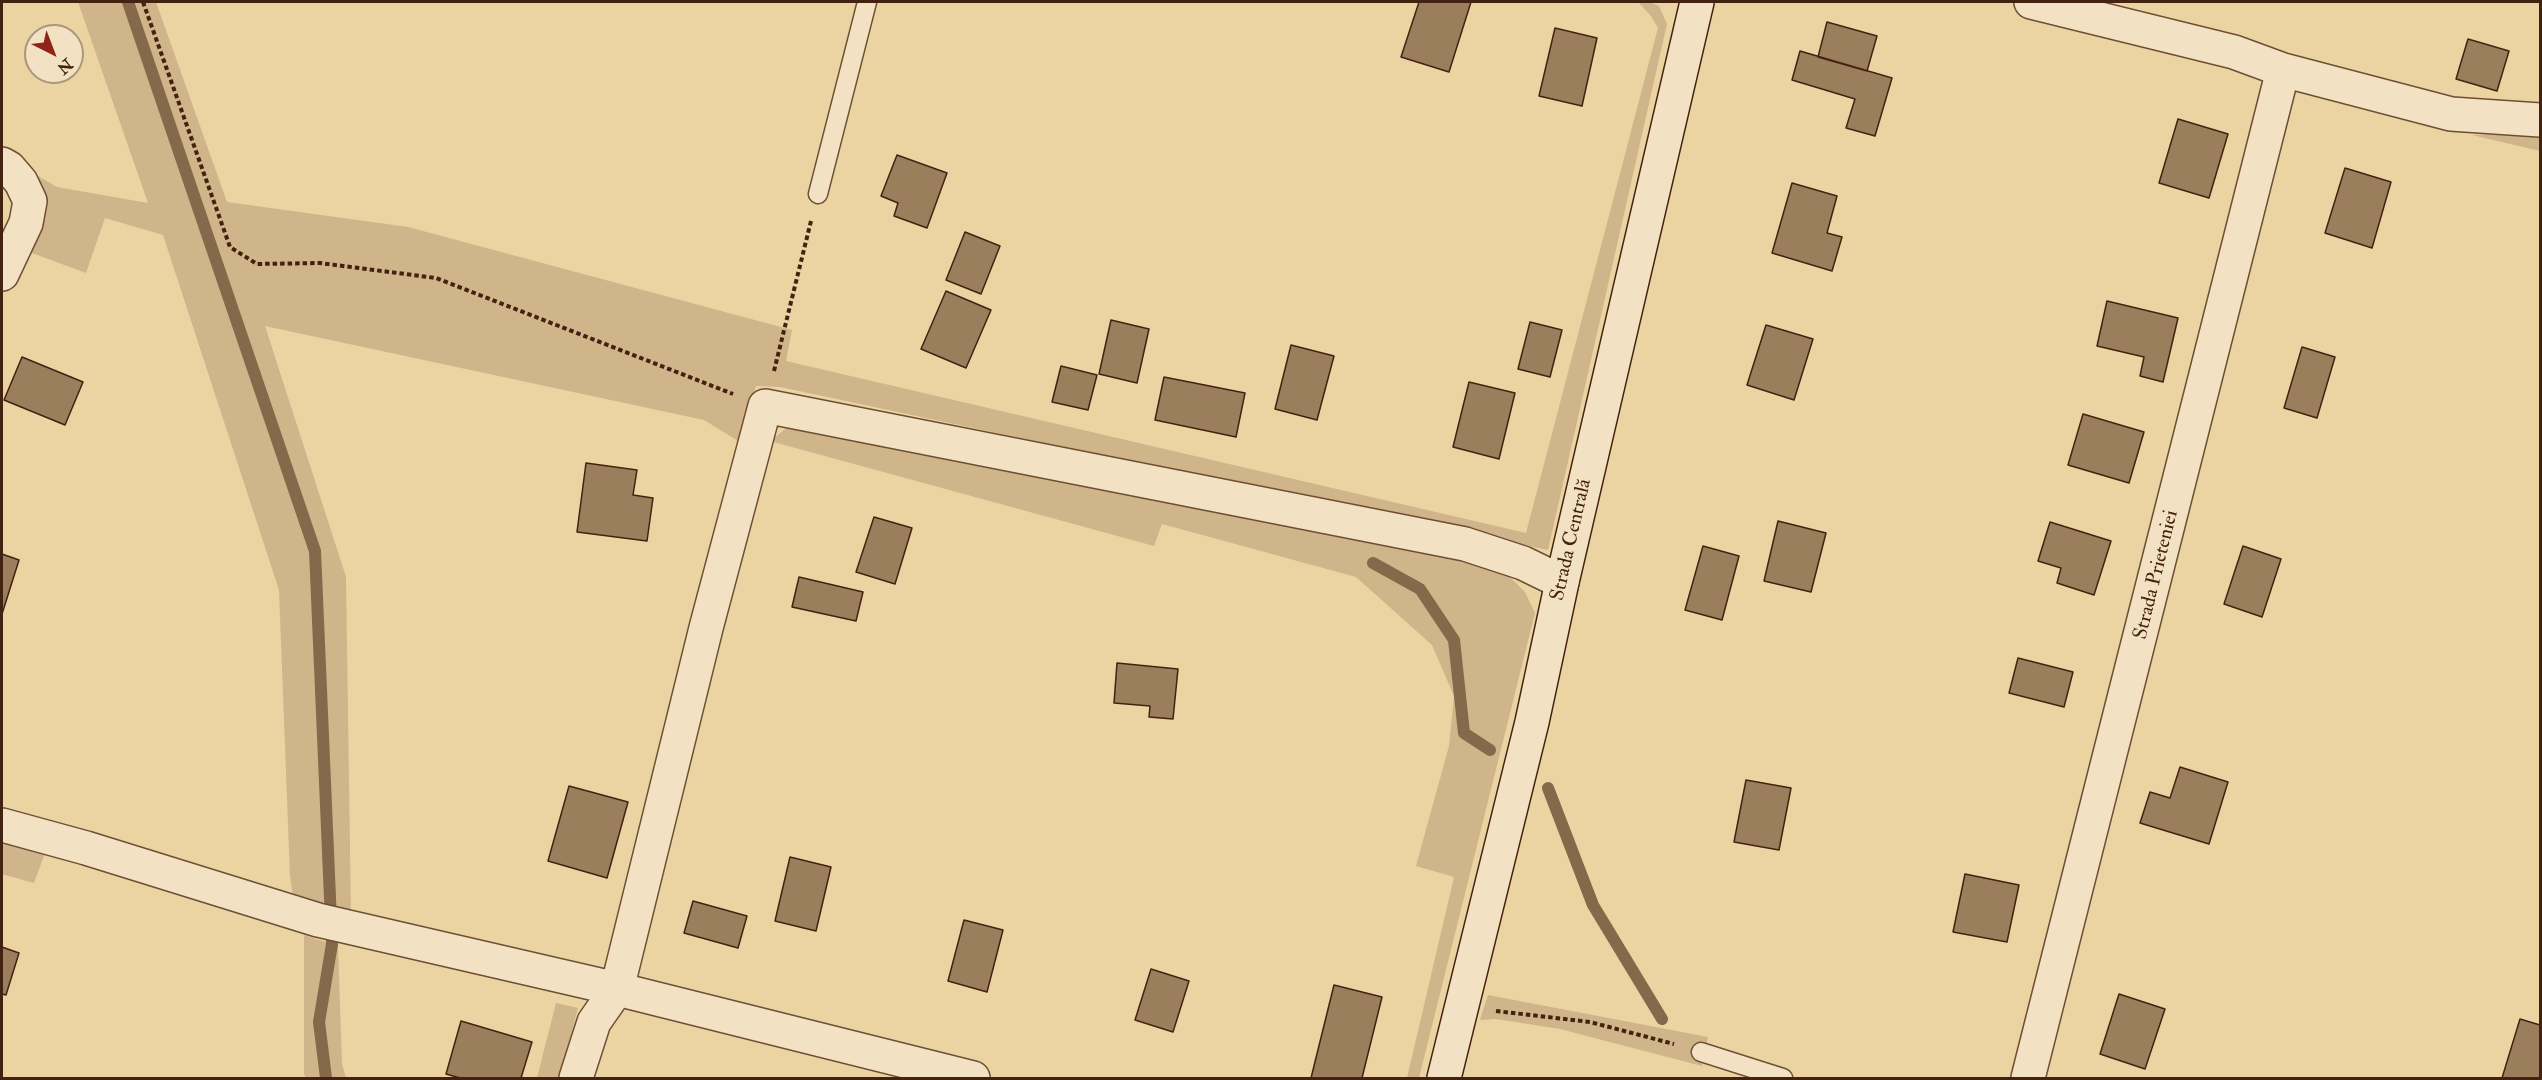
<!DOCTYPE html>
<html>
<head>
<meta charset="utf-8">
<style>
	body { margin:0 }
	#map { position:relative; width:2542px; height:1080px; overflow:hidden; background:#ebd3a2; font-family:"IM FELL Double Pica",serif }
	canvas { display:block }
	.frame { position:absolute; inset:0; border:3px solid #421; pointer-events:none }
	.north { position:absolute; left:24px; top:24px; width:60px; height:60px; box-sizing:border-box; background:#f2e2c3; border:2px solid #ac957c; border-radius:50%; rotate:138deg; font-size:16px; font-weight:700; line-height:24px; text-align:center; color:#421 }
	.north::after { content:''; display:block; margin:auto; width:21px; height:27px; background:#8f2418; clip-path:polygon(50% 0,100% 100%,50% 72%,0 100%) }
</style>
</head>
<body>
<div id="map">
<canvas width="2542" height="1080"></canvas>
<div class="frame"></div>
<div class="north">N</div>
</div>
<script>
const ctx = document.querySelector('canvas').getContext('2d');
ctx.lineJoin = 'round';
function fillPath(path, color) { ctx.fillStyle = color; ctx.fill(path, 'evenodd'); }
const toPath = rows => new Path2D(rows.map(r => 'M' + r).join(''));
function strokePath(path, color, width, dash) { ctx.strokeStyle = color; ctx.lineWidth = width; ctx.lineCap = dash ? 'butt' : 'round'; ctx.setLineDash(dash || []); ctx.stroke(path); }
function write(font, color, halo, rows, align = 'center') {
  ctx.font = font + ' "IM FELL Double Pica",serif'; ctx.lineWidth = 4.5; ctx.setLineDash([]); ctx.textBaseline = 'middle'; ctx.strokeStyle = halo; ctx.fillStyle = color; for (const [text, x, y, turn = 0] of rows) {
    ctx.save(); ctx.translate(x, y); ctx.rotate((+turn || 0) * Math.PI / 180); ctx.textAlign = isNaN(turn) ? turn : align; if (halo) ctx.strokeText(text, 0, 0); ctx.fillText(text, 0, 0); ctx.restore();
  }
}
fillPath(toPath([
	[78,2,156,2,227,202,408,227,792,330,786,361,1526,533,1658,28,1651,16,1638,2,1650,2,1659,6,1667,24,1548,550,780,387,756,386,738,441,704,420,265,326,346,577,351,917,294,903,290,876,279,590,163,235,105,218,86,273,24,250,31,172,57,187,148,203],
	[2540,133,2540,151,2472,135],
	[789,426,1456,554,1508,575,1525,592,1535,613,1419,1078,1407,1078,1454,877,1416,866,1449,746,1454,696,1432,645,1356,577,1162,524,1154,546,770,441],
	[2,838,45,853,34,883,2,874],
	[304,935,338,946,342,1064,346,1078,306,1078,304,1074],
	[1488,995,1708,1037,1702,1066,1560,1029,1496,1019,1480,1020],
	[556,1003,578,1008,560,1078,537,1078]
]), '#cfb589');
strokePath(toPath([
	[128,2,315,551,332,944,319,1022,326,1078],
	[1373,563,1420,589,1454,640,1464,733,1490,750],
	[1548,788,1593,905,1662,1019]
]), '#86684b', 12);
const building = toPath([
	[1419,2,1471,2,1449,72,1401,57,1419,2],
	[1827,22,1877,36,1867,71,1818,57,1827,22],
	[1555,28,1597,38,1582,106,1539,96,1555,28],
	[2468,39,2509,51,2497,91,2456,79,2468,39],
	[1800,51,1892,78,1875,136,1846,128,1855,99,1792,80,1800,51],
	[2178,119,2228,134,2209,198,2159,183,2178,119],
	[897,155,947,173,927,228,894,216,898,203,881,196,897,155],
	[2345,168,2391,182,2372,248,2325,233,2345,168],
	[1792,183,1837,196,1827,233,1842,237,1832,271,1772,253,1792,183],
	[965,232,1000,246,981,294,946,280,965,232],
	[946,291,991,310,966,368,921,349,946,291],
	[2107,301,2178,318,2163,382,2140,376,2144,357,2097,346,2107,301],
	[1111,320,1149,329,1137,383,1099,374,1111,320],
	[1530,322,1562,330,1550,377,1518,369,1530,322],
	[1766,325,1813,339,1794,400,1747,385,1766,325],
	[1291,345,1334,356,1317,420,1275,409,1291,345],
	[2302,347,2335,357,2317,418,2284,408,2302,347],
	[22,357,83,382,65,425,4,400,22,357],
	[1061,366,1097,375,1088,410,1052,402,1061,366],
	[1164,377,1245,393,1236,437,1155,420,1164,377],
	[1469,382,1515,393,1499,459,1453,447,1469,382],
	[2083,414,2144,432,2129,483,2068,465,2083,414],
	[586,463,637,470,633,495,653,498,647,541,577,532,586,463],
	[874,517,912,528,895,584,856,572,874,517],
	[1778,521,1826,533,1811,592,1764,581,1778,521],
	[2050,522,2111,541,2094,595,2057,583,2061,568,2038,561,2050,522],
	[1703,546,1739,556,1722,620,1685,610,1703,546],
	[2243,546,2281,559,2262,617,2224,604,2243,546],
	[2,554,19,560,2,614,2,554],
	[799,577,863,592,856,621,792,607,799,577],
	[2018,658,2073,672,2064,707,2009,693,2018,658],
	[1117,663,1178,669,1173,719,1149,717,1150,706,1114,703,1117,663],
	[2180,767,2228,782,2209,844,2140,823,2150,792,2170,798,2180,767],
	[1746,780,1791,788,1779,850,1734,842,1746,780],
	[569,786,628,802,607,878,548,861,569,786],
	[790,857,831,867,816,931,775,921,790,857],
	[1965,874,2019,885,2007,942,1953,932,1965,874],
	[693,901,747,916,738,948,684,933,693,901],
	[964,920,1003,930,987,992,948,981,964,920],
	[2,947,19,953,6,995,2,994,2,947],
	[1151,969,1189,981,1173,1032,1135,1020,1151,969],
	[1334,985,1382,997,1362,1078,1311,1078,1334,985],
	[2119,994,2165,1009,2145,1069,2100,1054,2119,994],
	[2520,1019,2540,1025,2540,1078,2502,1078,2520,1019],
	[461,1021,532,1042,521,1078,460,1078,446,1074,461,1021]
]);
fillPath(building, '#9b7e5c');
strokePath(building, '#421', 1.5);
const lane = toPath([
	[818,194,867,2],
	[1701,1052,1783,1078]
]);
const street = toPath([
	[2031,2,2234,52,2283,70,2451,114,2540,120],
	[2,164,9,168,21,182,30,201,26,223,2,274],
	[2,825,86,848,318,920,617,989,973,1078],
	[576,1078,594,1022,617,989,706,628,765,406,1465,544,1523,563,1562,582],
	[2028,1078,2283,70]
]);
const secondary = toPath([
	[1444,1078,1532,722,1562,582,1697,2]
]);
strokePath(lane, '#6e4e35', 21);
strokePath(street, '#6e4e35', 36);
strokePath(secondary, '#421', 36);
strokePath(toPath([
	[143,2,230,247,257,264,320,263,436,278,733,394],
	[774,371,811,221],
	[1496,1011,1590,1022,1674,1044]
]), '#421', 4, [4.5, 3]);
strokePath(lane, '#f2e2c3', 18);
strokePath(street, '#f2e2c3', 33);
strokePath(secondary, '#f2e2c3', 33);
write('20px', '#421', '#f2e2c3', [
	["Strada Centrală",1572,540,-77],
	["Strada Prieteniei",2157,575,-76]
]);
</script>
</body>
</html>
